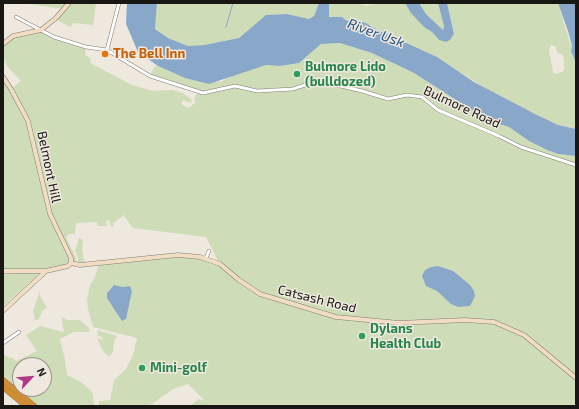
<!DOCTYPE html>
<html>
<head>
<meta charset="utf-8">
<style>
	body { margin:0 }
	#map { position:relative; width:579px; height:409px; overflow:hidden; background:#eee8df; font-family:"Exo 2",sans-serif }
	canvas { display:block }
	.frame { position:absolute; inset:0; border:4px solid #191714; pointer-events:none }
	.north { position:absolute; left:12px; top:357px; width:40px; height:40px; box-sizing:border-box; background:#eee8df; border:1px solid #99948e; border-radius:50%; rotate:64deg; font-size:11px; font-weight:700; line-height:16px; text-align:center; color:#191714 }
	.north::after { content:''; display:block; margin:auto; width:14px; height:18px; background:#b53784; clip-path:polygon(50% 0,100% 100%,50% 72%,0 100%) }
</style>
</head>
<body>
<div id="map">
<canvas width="579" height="409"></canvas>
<div class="frame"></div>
<div class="north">N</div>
</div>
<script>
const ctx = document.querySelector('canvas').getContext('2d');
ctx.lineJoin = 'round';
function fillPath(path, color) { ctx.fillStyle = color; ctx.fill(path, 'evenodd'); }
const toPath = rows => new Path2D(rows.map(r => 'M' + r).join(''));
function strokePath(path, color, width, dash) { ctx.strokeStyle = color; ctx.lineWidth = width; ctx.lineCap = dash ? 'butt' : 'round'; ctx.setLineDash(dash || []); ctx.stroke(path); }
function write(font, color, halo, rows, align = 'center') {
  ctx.font = font + ' "Exo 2",sans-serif'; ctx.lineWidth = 3; ctx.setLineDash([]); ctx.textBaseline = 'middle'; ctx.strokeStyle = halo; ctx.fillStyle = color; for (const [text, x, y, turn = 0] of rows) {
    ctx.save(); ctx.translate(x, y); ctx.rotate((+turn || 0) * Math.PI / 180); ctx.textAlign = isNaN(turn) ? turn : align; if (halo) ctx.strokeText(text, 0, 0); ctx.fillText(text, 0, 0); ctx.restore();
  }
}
fillPath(toPath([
	[23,3,96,3,93,25,73,23,71,27,62,23,56,18,63,9],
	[157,3,319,3,314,16,309,19,287,14,266,15,239,38,204,45,188,46,168,38,155,29],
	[329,3,358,3,366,6,379,3,405,3,424,27,432,32,439,40,452,37,454,34,447,3,558,3,576,63,576,129,558,125,535,114,492,92,429,53,362,22,347,21,342,17,329,17],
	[551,45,556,47,557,53,562,54,564,59,564,70,562,72,555,74,553,72,549,50],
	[419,3,438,3,444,26,443,30,426,14],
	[41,30,54,37,86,47,85,55,91,59,90,63,132,85,153,91,172,90,183,93,192,100,191,103,183,100,181,104,188,108,195,103,194,99,198,92,150,76,154,67,158,66,185,78,220,82,236,74,266,65,280,66,299,63,321,44,340,43,372,53,414,73,475,112,509,127,529,141,547,150,558,154,576,156,576,406,190,406,199,399,205,401,188,384,173,389,152,404,143,406,99,406,99,401,110,400,114,380,126,369,133,355,137,338,93,327,88,309,87,299,90,285,95,277,99,265,178,255,200,257,219,263,206,237,133,228,122,213,123,216,113,223,114,226,112,227,109,220,106,221,107,226,98,226,97,222,76,223,75,234,69,234,66,237,76,258,76,263,73,261,47,205,48,214,69,258,68,264,48,269,3,270,3,77,11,89,21,81,7,66,3,57,3,44,6,40],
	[79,238,83,240,82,250,85,263,78,264,78,257,75,251],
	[35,272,40,273,3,306,3,274],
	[40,291,40,296,47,308,43,310,38,320,35,320,33,311],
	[61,317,68,320,80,320,89,328,90,332,74,332,60,339,65,360,67,375,81,382,88,388,93,394,94,406,38,406,3,375,3,354,10,358,12,357,16,361,37,351,26,335,40,326,64,332],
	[20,365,44,365,44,389,20,389],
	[97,330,117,336,114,341,113,352,109,357,103,351,97,338,102,340,103,337,98,336]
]), '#cfdcb8');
fillPath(toPath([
	[127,3,157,3,155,29,168,38,188,46,204,45,239,38,266,15,287,14,309,19,314,16,319,3,329,3,329,17,342,17,347,21,354,20,366,23,372,27,437,57,474,82,535,114,558,125,576,129,576,156,558,154,547,150,529,141,509,127,487,120,486,117,475,112,414,73,372,53,340,43,321,44,299,63,280,66,266,65,209,84,185,78,158,66,138,52,126,24],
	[405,3,419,3,426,14,443,30,444,26,438,3,447,3,454,34,450,40,446,42,439,40,432,32,424,27,411,13],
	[558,3,576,3,576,63,571,51,572,46,568,31],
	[438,266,453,271,470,285,474,291,475,296,470,306,458,307,451,304,437,291,426,286,422,276,425,270,431,267],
	[114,285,122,287,130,286,132,291,126,319,122,321,107,298,107,293]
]), '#89a8c9');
strokePath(toPath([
	[226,27,233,3]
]), '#89a8c9', 1);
const street = toPath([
	[16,17,54,37,86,47,107,50,150,76,203,93,235,86,257,91,293,89,311,83,332,84,362,91,388,99,407,95,422,97,438,110,499,136,521,147,576,165],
	[107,50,119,3],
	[206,258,209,251],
	[3,343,19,332]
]);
const secondary = toPath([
	[3,44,13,36,41,30,56,18,69,3],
	[3,77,11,89,28,121,50,214,71,258,71,263],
	[71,263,80,265,178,255,200,257,220,264,239,280,260,294,336,317,399,323,465,320,494,322,524,335,576,378],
	[3,271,46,271],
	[3,311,46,271,68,266,71,263]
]);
const highway = toPath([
	[3,380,34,406],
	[3,387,26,406]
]);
strokePath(street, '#837e76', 4);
strokePath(secondary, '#837e76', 5);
strokePath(highway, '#8f642a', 6);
strokePath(street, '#fff', 3);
strokePath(secondary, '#f1ddc3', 4);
strokePath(highway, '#cf8e36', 5);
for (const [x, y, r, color] of [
	[105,54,4,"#e8710a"],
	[297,74,4,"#2e9e5b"],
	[362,336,4,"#2e9e5b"],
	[142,368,4,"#2e9e5b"]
]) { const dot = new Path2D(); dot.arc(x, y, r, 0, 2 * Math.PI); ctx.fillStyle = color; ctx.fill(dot); strokePath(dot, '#eee8df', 1.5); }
write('bold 13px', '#c56008', '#eee8df', [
	["The Bell Inn",113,54]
], 'left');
write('bold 13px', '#27864d', '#eee8df', [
	["Bulmore Lido",305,67],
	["(bulldozed)",305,82],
	["Dylans",370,329],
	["Health Club",370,344],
	["Mini-golf",150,368]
], 'left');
write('13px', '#191714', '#eee8df', [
	["Bulmore Road",462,107,25],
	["Belmont Hill",49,167,78],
	["Catsash Road",317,299,14]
]);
write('italic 14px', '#275380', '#eee8df', [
	["River Usk",376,33,20]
]);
</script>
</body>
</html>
